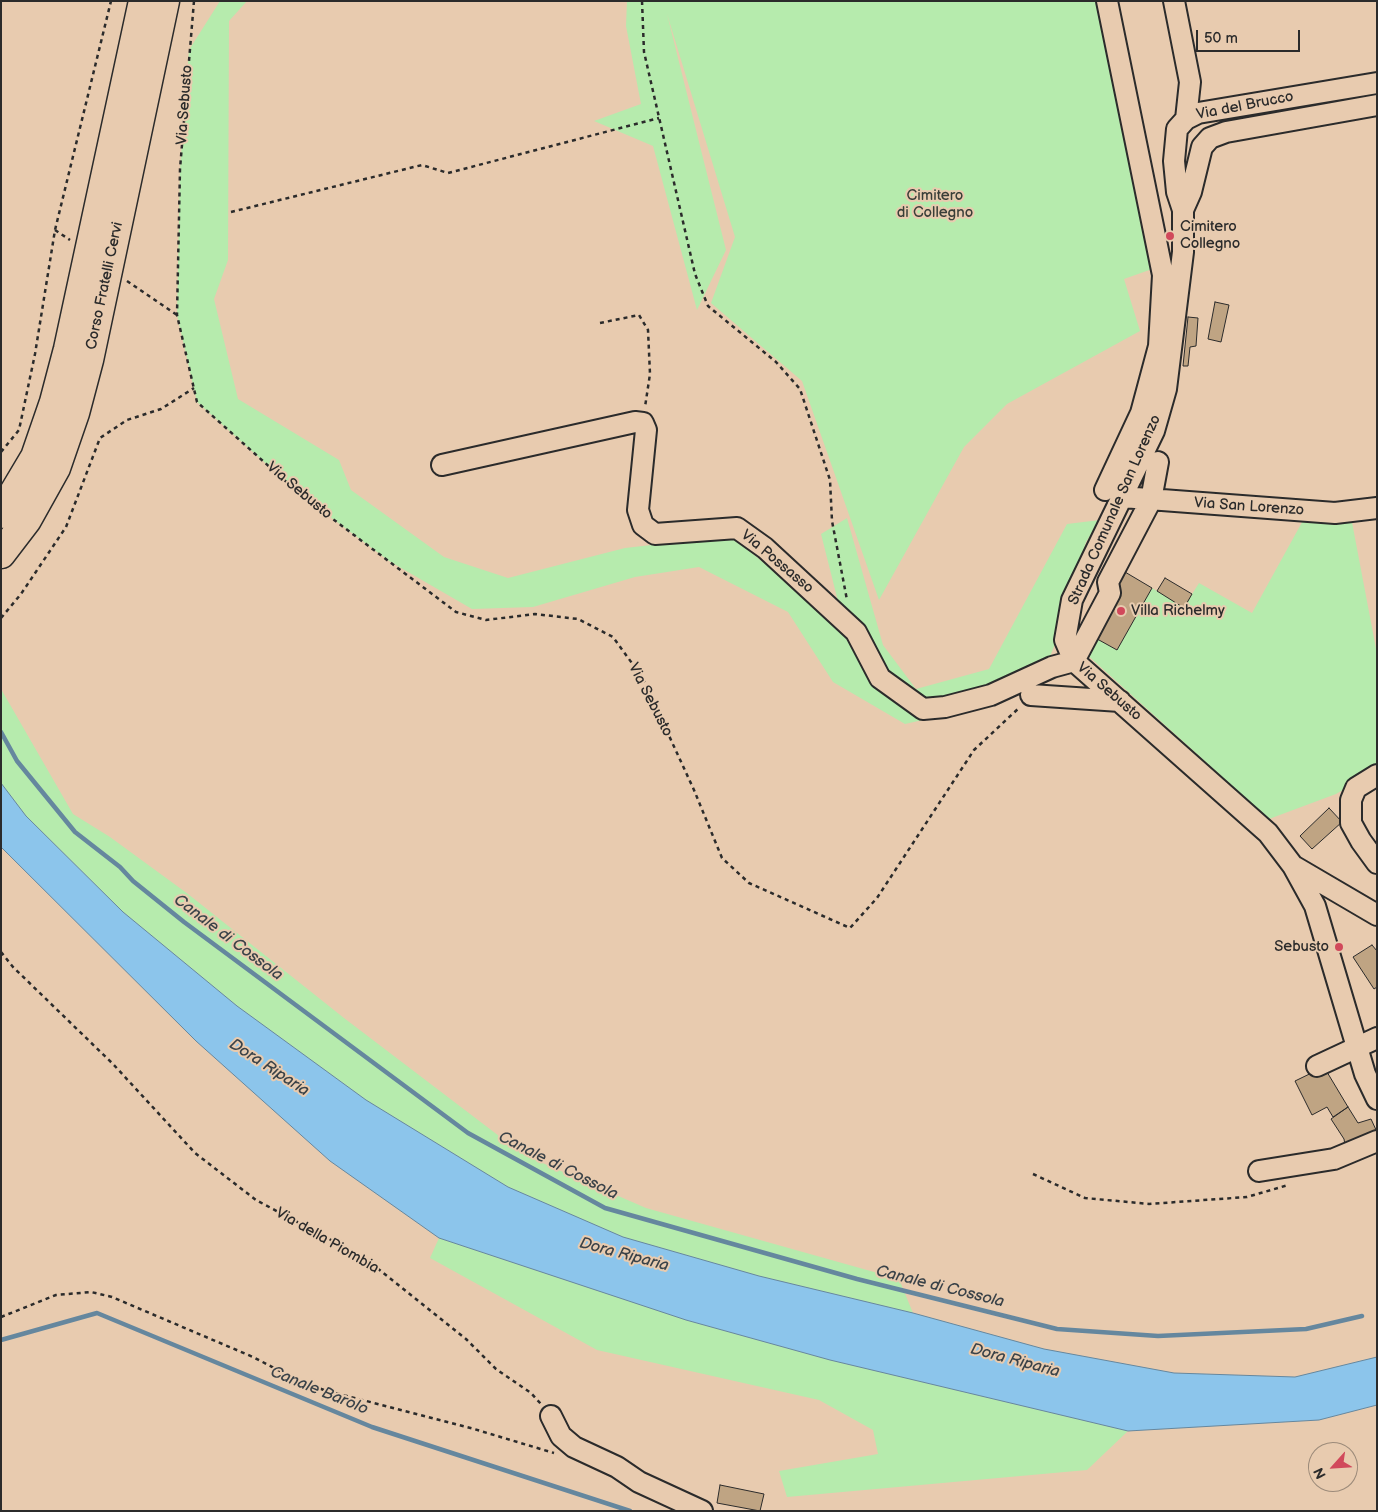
<!DOCTYPE html>
<html>
<head>
<meta charset="utf-8">
<style>
	body { margin:0 }
	#map { position:relative; width:1378px; height:1512px; overflow:hidden; background:#e8cbaf; font-family:"Balsamiq Sans",sans-serif }
	canvas { display:block }
	.frame { position:absolute; inset:0; border:2px solid #2b2b2b; pointer-events:none }
	.north { position:absolute; left:1308px; top:1442px; width:50px; height:50px; box-sizing:border-box; background:#e8cbaf; border:1px solid #9c8b7a; border-radius:50%; rotate:244deg; font-size:14px; font-weight:700; line-height:20px; text-align:center; color:#2b2b2b }
	.north::after { content:''; display:block; margin:auto; width:18px; height:22px; background:#d1495b; clip-path:polygon(50% 0,100% 100%,50% 72%,0 100%) }
	.scale { position:absolute; left:1196px; top:30px; width:104px; height:22px; box-sizing:border-box; border:2px solid #2b2b2b; border-top:0; padding-left:6px; font-size:15px; line-height:18px; white-space:nowrap; color:#2b2b2b; -webkit-text-stroke:4px #e8cbaf; paint-order:stroke }
</style>
</head>
<body>
<div id="map">
<canvas width="1378" height="1512"></canvas>
<div class="frame"></div>
<div class="north">N</div>
<div class="scale">50 m</div>
</div>
<script>
const ctx = document.querySelector('canvas').getContext('2d');
ctx.lineJoin = 'round';
function fillPath(path, color) { ctx.fillStyle = color; ctx.fill(path, 'evenodd'); }
const toPath = rows => new Path2D(rows.map(r => 'M' + r).join(''));
function strokePath(path, color, width, dash) { ctx.strokeStyle = color; ctx.lineWidth = width; ctx.lineCap = dash ? 'butt' : 'round'; ctx.setLineDash(dash || []); ctx.stroke(path); }
function write(font, color, halo, rows, align = 'center') {
  ctx.font = font + ' "Balsamiq Sans",sans-serif'; ctx.lineWidth = 4; ctx.setLineDash([]); ctx.textBaseline = 'middle'; ctx.strokeStyle = halo; ctx.fillStyle = color; for (const [text, x, y, turn = 0] of rows) {
    ctx.save(); ctx.translate(x, y); ctx.rotate((+turn || 0) * Math.PI / 180); ctx.textAlign = isNaN(turn) ? turn : align; if (halo) ctx.strokeText(text, 0, 0); ctx.fillText(text, 0, 0); ctx.restore();
  }
}
fillPath(toPath([
	[220,1,247,1,229,21,228,260,214,299,238,399,339,460,351,490,444,557,508,578,625,548,731,536,845,629,821,534,847,518,883,645,916,689,989,669,1067,524,1100,520,1086,542,1055,644,1040,681,1002,702,905,724,833,682,788,612,699,567,635,577,533,607,472,609,389,561,301,495,197,402,177,315,180,169,189,50],
	[627,1,1101,1,1155,268,1124,279,1140,331,1007,404,964,447,879,600,802,381,711,303,735,237,667,14,726,250,697,310,653,146,594,121,641,104,626,26],
	[1306,515,1351,517,1377,654,1377,770,1336,794,1269,819,1084,652,1090,635,1117,650,1152,588,1184,607,1199,583,1252,613],
	[1,689,73,814,110,837,188,894,344,1018,524,1155,646,1208,899,1279,913,1313,759,1276,623,1237,508,1187,366,1100,237,1006,123,912,26,816,1,783],
	[439,1238,686,1320,830,1360,1128,1431,1087,1470,787,1497,779,1471,878,1454,873,1430,819,1400,597,1350,430,1258]
]), '#b6ebad');
const water = toPath([
	[1,783,26,816,123,912,237,1006,366,1100,508,1187,623,1237,759,1276,913,1313,1044,1349,1174,1373,1295,1377,1377,1357,1377,1405,1319,1420,1128,1431,830,1360,686,1320,439,1238,330,1161,196,1041,1,847,1,783]
]);
fillPath(water, '#8cc5eb');
strokePath(water, '#65879e', 1);
strokePath(toPath([
	[1,732,17,761,75,832,120,867,133,881,184,922,468,1133,605,1208,857,1279,1057,1329,1158,1336,1306,1329,1362,1316],
	[1,1340,97,1313,372,1427,630,1511]
]), '#65879e', 4.5);
const building = toPath([
	[1215,302,1229,305,1221,342,1208,339,1215,302],
	[1188,317,1198,318,1196,346,1190,347,1188,366,1183,366,1188,317],
	[1125,572,1152,588,1117,650,1090,635,1125,572],
	[1165,578,1192,594,1184,608,1157,591,1165,578],
	[1329,808,1342,822,1312,849,1300,836,1329,808],
	[1372,945,1377,951,1377,987,1374,989,1353,957,1372,945],
	[1326,1066,1327,1072,1348,1107,1333,1117,1327,1107,1312,1115,1295,1081,1326,1066],
	[1348,1107,1358,1123,1371,1119,1377,1132,1345,1145,1344,1139,1331,1119,1348,1107],
	[720,1485,764,1494,760,1511,717,1503,720,1485]
]);
fillPath(building, '#bfa483');
strokePath(building, '#2b2b2b', 1);
const minor = toPath([
	[1174,1,1190,82,1186,119],
	[1377,83,1198,113,1186,119,1177,129,1174,161,1177,192,1183,210,1183,252,1166,389,1154,431,1072,600,1065,640,1074,661,1268,833,1293,866,1315,906,1365,1074,1377,1099],
	[1183,210,1191,192,1202,147,1210,138,1226,132,1377,105],
	[442,465,635,422,643,423,646,430,638,510,643,525,655,534,737,528,765,548,856,632,880,678,923,709,945,707,991,695,1052,667,1074,661],
	[1105,490,1141,413,1159,346,1163,275,1107,1],
	[1122,497,1335,513,1377,508],
	[1074,661,1110,593,1108,582,1151,500,1158,462],
	[1031,695,1120,701],
	[1377,775,1356,788,1351,800,1351,823,1361,841,1377,863],
	[1295,867,1377,915],
	[1317,1066,1377,1038],
	[1259,1171,1334,1159,1377,1141],
	[551,1416,561,1436,574,1447,617,1467,639,1482,702,1511]
]);
const highway = toPath([
	[1,514,35,457,54,402,68,349,143,1],
	[1,554,27,520,56,468,75,413,89,360,165,1]
]);
strokePath(minor, '#2b2b2b', 24);
strokePath(highway, '#2b2b2b', 31);
strokePath(toPath([
	[194,1,180,169,177,315,197,402,301,495,456,612,486,620,535,614,578,619,613,637,642,677,694,790,722,858,749,883,850,928,877,898,974,750,1020,707],
	[642,1,644,52,695,274,708,306,776,362,800,389,830,480,832,521,847,600],
	[231,212,422,165,448,173,659,118],
	[55,230,70,240],
	[127,281,177,315],
	[600,323,639,315,648,330,650,374,645,407],
	[1,452,19,430,35,354,55,230,111,1],
	[1,618,21,594,66,527,100,438,127,420,161,409,194,388],
	[1,952,13,967,113,1064,195,1153,256,1200,346,1248,377,1268,466,1339,496,1369,531,1393,541,1404],
	[1033,1174,1085,1198,1149,1204,1247,1197,1288,1185],
	[1,1317,56,1295,91,1292,112,1297,253,1357,301,1382,324,1390,474,1429,554,1453]
]), '#2b2b2b', 2.5, [4, 4]);
strokePath(minor, '#e8cbaf', 20);
strokePath(highway, '#e8cbaf', 28);
for (const [x, y, r, color] of [
	[1170,236,5,"#d1495b"],
	[1121,611,5,"#d1495b"],
	[1339,947,5,"#d1495b"]
]) { const dot = new Path2D(); dot.arc(x, y, r, 0, 2 * Math.PI); ctx.fillStyle = color; ctx.fill(dot); strokePath(dot, '#e8cbaf', 2); }
write('15px', '#2b2b2b', '#e8cbaf', [
	["Via Sebusto",185,105,-86],
	["Via del Brucco",1245,106,-11],
	["Corso Fratelli Cervi",105,286,-78],
	["Via Sebusto",299,491,40],
	["Via San Lorenzo",1249,507,4],
	["Strada Comunale San Lorenzo",1115,510,-66],
	["Via Possasso",777,562,40],
	["Via Sebusto",1109,692,41],
	["Via Sebusto",650,700,63],
	["Via della Piombia",327,1241,30]
]);
write('15px', '#393e38', '#e8cbaf', [
	["Cimitero",935,196],
	["di Collegno",935,213]
]);
write('15px', '#2b2b2b', '#e8cbaf', [
	["Cimitero",1180,227],
	["Collegno",1180,244],
	["Villa Richelmy",1131,611],
	["Sebusto",1329,947,"right"]
], 'left');
write('italic 16px', '#3a4248', '#e8cbaf', [
	["Canale di Cossola",228,938,37],
	["Dora Riparia",269,1068,33],
	["Canale di Cossola",558,1166,27],
	["Dora Riparia",624,1255,15],
	["Canale di Cossola",940,1287,14],
	["Dora Riparia",1015,1361,15],
	["Canale Barolo",319,1391,22]
]);
</script>
</body>
</html>
